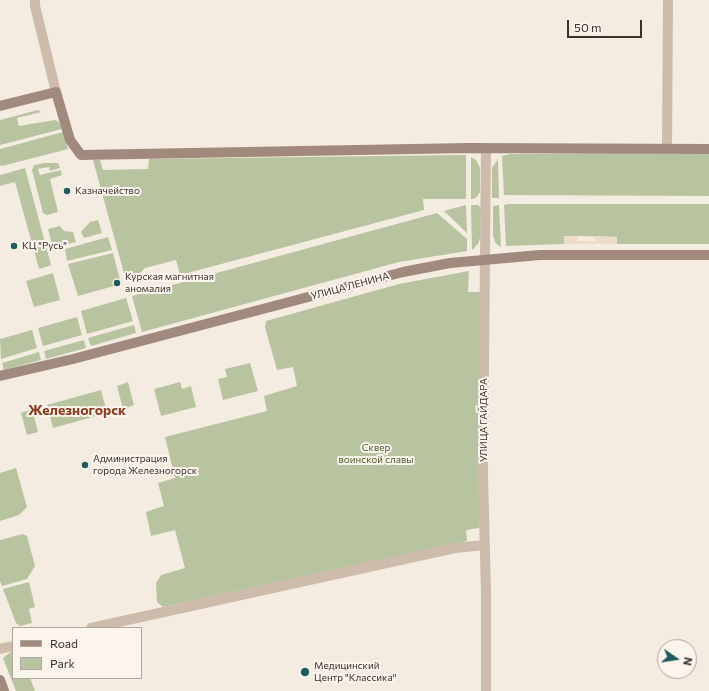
<!DOCTYPE html>
<html>
<head>
<meta charset="utf-8">
<style>
	body { margin:0 }
	#map { position:relative; width:709px; height:691px; overflow:hidden; background:#f4ebe1; font-family:Commissioner,sans-serif }
	canvas { display:block }
	.legend { position:absolute; left:12px; top:627px; width:130px; height:52px; box-sizing:border-box; background:#fbf5ee; border:1px solid #aea6a0; margin:0; padding:5px 7px; list-style:none; font-size:12px; color:#3b302b }
	.legend li { display:flex; align-items:center; gap:8px; height:20px }
	.legend b { width:20px; border:1px solid #aea6a0 }
	.north { position:absolute; left:657px; top:639px; width:40px; height:40px; box-sizing:border-box; background:#fbf5ee; border:1px solid #aea6a0; border-radius:50%; rotate:103deg; font-size:11px; font-weight:700; line-height:16px; text-align:center; color:#3b302b }
	.north::after { content:''; display:block; margin:auto; width:14px; height:18px; background:#1f5a5e; clip-path:polygon(50% 0,100% 100%,50% 72%,0 100%) }
	.scale { position:absolute; left:567px; top:20px; width:75px; height:18px; box-sizing:border-box; border:2px solid #3b302b; border-top:0; padding-left:5px; font-size:12px; line-height:14px; white-space:nowrap; color:#3b302b; -webkit-text-stroke:3px #fbf5ee; paint-order:stroke }
</style>
</head>
<body>
<div id="map">
<canvas width="709" height="691"></canvas>
<ul class="legend">
<li><b style="height:5px;background:#a18a7d"></b>Road</li>
<li><b style="height:11px;background:#b8c4a0"></b>Park</li>
</ul>
<div class="north">N</div>
<div class="scale">50 m</div>
</div>
<script>
const ctx = document.querySelector('canvas').getContext('2d');
ctx.lineJoin = 'round';
function fillPath(path, color) { ctx.fillStyle = color; ctx.fill(path, 'evenodd'); }
const toPath = rows => new Path2D(rows.map(r => 'M' + r).join(''));
function strokePath(path, color, width, dash) { ctx.strokeStyle = color; ctx.lineWidth = width; ctx.lineCap = dash ? 'butt' : 'round'; ctx.setLineDash(dash || []); ctx.stroke(path); }
function write(font, color, halo, rows, align = 'center') {
  ctx.font = font + ' Commissioner,sans-serif'; ctx.lineWidth = 4; ctx.setLineDash([]); ctx.textBaseline = 'middle'; ctx.strokeStyle = halo; ctx.fillStyle = color; for (const [text, x, y, turn = 0] of rows) {
    ctx.save(); ctx.translate(x, y); ctx.rotate((+turn || 0) * Math.PI / 180); ctx.textAlign = isNaN(turn) ? turn : align; if (halo) ctx.strokeText(text, 0, 0); ctx.fillText(text, 0, 0); ctx.restore();
  }
}
fillPath(toPath([
	[38,110,41,112,17,118,19,126,55,120,59,122,62,129,0,145,0,120],
	[63,132,68,149,2,166,0,165,0,149],
	[611,153,709,154,709,196,504,195,502,156,511,154],
	[460,155,466,155,466,199,423,199,424,210,180,275,176,260,145,268,140,273,125,277,93,160,100,160,103,170,148,169,149,159],
	[471,157,476,160,480,168,480,192,476,198,471,199],
	[498,159,499,198,492,198,492,168],
	[44,163,58,163,60,168,50,171,49,167,38,169,40,175,61,170,62,175,50,179,58,212,47,215,43,213,32,170,34,165],
	[25,168,51,265,39,269,15,182,0,186,0,175],
	[508,204,709,204,709,244,617,244,617,237,578,236,564,236,564,244,506,246,504,205],
	[466,205,467,233,444,211],
	[471,205,478,205,481,208,480,238,478,244,472,250],
	[499,205,501,247,496,244,493,236,493,206],
	[437,213,467,239,467,251,399,262,142,332,132,296],
	[98,220,102,233,84,238,81,232,90,222],
	[60,226,64,231,73,232,76,242,53,248,48,229],
	[108,237,112,250,67,261,65,249],
	[113,253,121,284,78,296,68,264],
	[469,271,468,292,481,292,481,523,479,528,466,530,467,541,163,607,157,602,156,583,161,575,185,568,175,530,151,536,146,512,164,506,158,483,175,478,165,437,267,411,264,396,297,386,293,367,277,370,265,327,266,321,399,284],
	[53,273,60,300,34,307,26,281],
	[126,298,133,321,87,334,81,311],
	[77,317,82,335,43,346,38,328],
	[134,325,136,333,91,346,88,338],
	[32,330,37,348,1,359,0,339],
	[84,340,86,348,46,359,44,351],
	[39,352,41,360,4,370,2,363],
	[250,363,258,391,223,400,218,379,227,377,225,369],
	[128,382,134,405,123,409,117,386],
	[180,382,182,389,191,386,196,407,161,416,154,389],
	[101,390,107,413,53,428,47,405],
	[32,409,38,432,27,435,21,413],
	[16,468,27,507,19,515,0,521,0,473],
	[23,534,27,536,35,566,27,579,2,586,0,581,0,540],
	[29,582,35,607,29,609,32,623,20,626,16,623,3,589],
	[13,650,13,678,30,678,35,691,16,691,3,658]
]), '#b8c4a0');
fillPath(toPath([
	[564,236,578,236,578,241,595,241,595,236,617,237,617,244,564,244]
]), '#ecdcc8');
strokePath(toPath([
	[35,0,35,6,56,92],
	[667,149,668,0],
	[91,628,455,548,485,545],
	[0,649,13,646],
	[486,691,486,593,483,475,486,148]
]), '#cdbbac', 10);
strokePath(toPath([
	[0,106,56,92,70,140,81,155,468,148,709,149],
	[0,376,73,359,403,272,450,263,540,255,709,255],
	[0,680,4,691]
]), '#a18a7d', 10);
for (const [x, y, r, color] of [
	[67,191,4,"#1f5a5e"],
	[14,246,4,"#1f5a5e"],
	[117,283,4,"#1f5a5e"],
	[85,465,4,"#1f5a5e"],
	[305,672,5,"#1f5a5e"]
]) { const dot = new Path2D(); dot.arc(x, y, r, 0, 2 * Math.PI); ctx.fillStyle = color; ctx.fill(dot); strokePath(dot, '#fbf5ee', 1.5); }
write('10px', '#3b302b', '#fbf5ee', [
	["Казначейство",75,191],
	["КЦ \"Русь\"",22,246],
	["Курская магнитная",125,277],
	["аномалия",125,289],
	["Администрация",93,459],
	["города Железногорск",93,471],
	["Медицинский",314,666],
	["Центр \"Классика\"",314,678]
], 'left');
write('10px', '#3b302b', '#fbf5ee', [
	["УЛИЦА ЛЕНИНА",350,286,-15],
	["УЛИЦА ГАЙДАРА",484,420,-90]
]);
write('10px', '#4a5a2e', '#fbf5ee', [
	["Сквер",376,448],
	["воинской славы",376,460]
]);
write('bold 14px', '#8c3b22', '#fbf5ee', [
	["Железногорск",77,410]
]);
</script>
</body>
</html>
